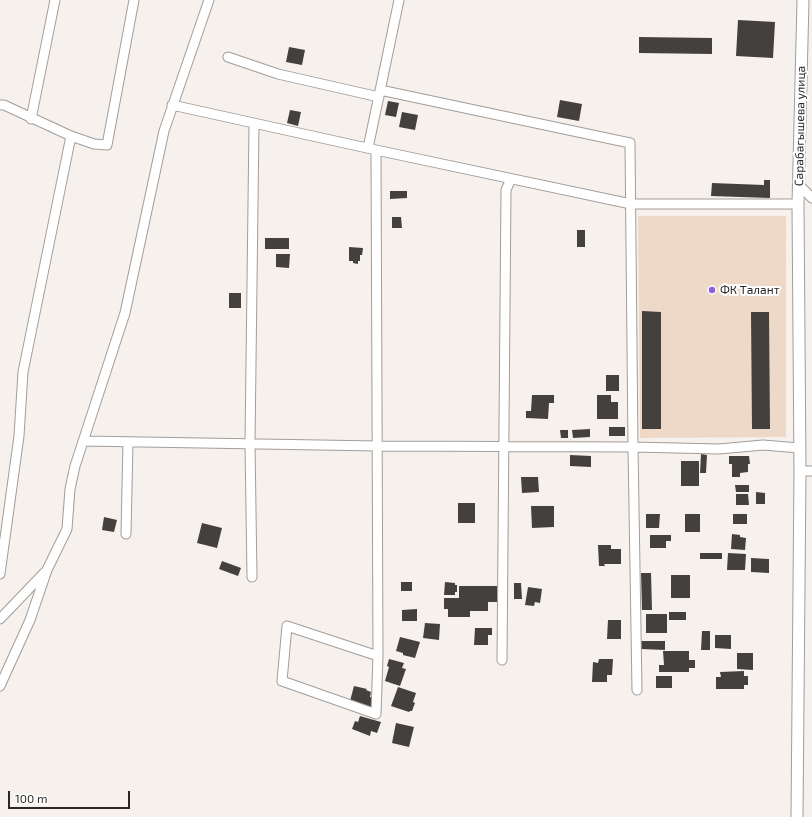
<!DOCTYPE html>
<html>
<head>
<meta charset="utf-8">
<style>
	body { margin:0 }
	#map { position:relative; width:812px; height:817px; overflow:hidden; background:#f6f1ed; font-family:"Exo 2",sans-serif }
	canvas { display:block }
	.scale { position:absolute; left:8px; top:791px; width:122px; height:18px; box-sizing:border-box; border:2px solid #2a2827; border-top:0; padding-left:5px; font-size:12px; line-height:14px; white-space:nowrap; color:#2a2827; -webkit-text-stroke:3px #fff; paint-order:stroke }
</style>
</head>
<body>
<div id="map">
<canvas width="812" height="817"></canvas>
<div class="scale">100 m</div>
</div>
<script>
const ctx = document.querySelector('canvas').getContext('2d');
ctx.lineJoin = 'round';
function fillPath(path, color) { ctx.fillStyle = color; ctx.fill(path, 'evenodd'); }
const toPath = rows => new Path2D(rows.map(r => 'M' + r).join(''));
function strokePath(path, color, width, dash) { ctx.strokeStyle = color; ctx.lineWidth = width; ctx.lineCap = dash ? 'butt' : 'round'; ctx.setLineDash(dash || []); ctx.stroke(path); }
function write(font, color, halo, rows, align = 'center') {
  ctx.font = font + ' "Exo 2",sans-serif'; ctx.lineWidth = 4; ctx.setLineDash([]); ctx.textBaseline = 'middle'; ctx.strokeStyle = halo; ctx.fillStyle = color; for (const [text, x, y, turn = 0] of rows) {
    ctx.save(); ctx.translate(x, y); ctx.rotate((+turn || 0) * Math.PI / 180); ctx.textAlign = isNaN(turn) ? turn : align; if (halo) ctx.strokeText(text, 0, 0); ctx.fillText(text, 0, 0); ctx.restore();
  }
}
fillPath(toPath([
	[638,216,786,216,786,437,640,438]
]), '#eed8c7');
fillPath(toPath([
	[738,20,775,22,773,58,736,56],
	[639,37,712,38,712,54,639,53],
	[289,47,305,50,302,65,286,62],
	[560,100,582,104,579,121,557,117],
	[388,101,399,103,396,117,385,115],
	[290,110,301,112,298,126,287,123],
	[402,112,418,115,415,130,399,127],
	[764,180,770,180,770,198,711,196,712,183,764,185],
	[390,191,407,191,407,198,390,199],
	[392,217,401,217,402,228,392,228],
	[577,230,585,230,585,247,577,247],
	[265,238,289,238,289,249,265,249],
	[349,247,363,248,362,255,360,255,360,261,358,261,358,264,353,263,353,261,349,261],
	[276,254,290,254,289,268,276,267],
	[229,293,241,293,241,308,229,308],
	[642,311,661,312,661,429,642,429],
	[751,312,769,312,770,429,752,429],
	[606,375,619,375,619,391,606,391],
	[532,395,554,395,554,403,549,403,548,419,526,418,526,411,531,411],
	[597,395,611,395,611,402,618,402,618,419,597,419],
	[609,427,625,427,625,436,609,436],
	[590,429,590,437,573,438,572,430],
	[560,430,568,430,568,438,561,438],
	[701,454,707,455,706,473,700,473],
	[570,455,591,456,591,467,570,466],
	[729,456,749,456,750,464,748,464,748,472,740,473,740,477,732,477,732,464,729,464],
	[681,461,699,461,699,486,681,486],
	[521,477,538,477,539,492,522,493],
	[735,485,749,485,749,492,736,492],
	[756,492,765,493,765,504,756,504],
	[736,494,748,494,749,505,736,505],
	[458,503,475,503,475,523,458,523],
	[531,506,554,506,554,527,532,528],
	[646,514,660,514,659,528,646,528],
	[685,514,700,514,700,532,685,532],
	[733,514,747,514,747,524,733,524],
	[104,517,117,520,114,532,102,530],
	[202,523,222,528,217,548,197,543],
	[732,534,740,535,740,537,746,538,745,550,731,549],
	[650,535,671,535,671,541,666,541,666,548,650,548],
	[598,545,611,545,611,549,621,549,621,564,604,564,605,566,599,566],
	[700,553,722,553,722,559,700,559],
	[728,553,746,554,745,570,727,570],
	[751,558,769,559,769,573,751,572],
	[222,561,241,568,238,576,219,569],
	[641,573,651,573,652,610,642,610],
	[671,575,690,575,690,598,671,598],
	[401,582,412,582,412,591,401,591],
	[445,582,455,583,455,585,457,585,457,592,455,592,455,595,444,595],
	[514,583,521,583,522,599,514,599],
	[459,586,497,586,497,602,488,602,488,611,470,611,470,617,448,617,448,609,444,609,444,598,459,598],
	[528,587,542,589,540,603,535,602,534,606,525,605],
	[417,609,417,621,402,621,402,610],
	[669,612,686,612,686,620,669,620],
	[646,614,667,614,667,633,646,633],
	[608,620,621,620,621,639,607,639],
	[425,623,440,624,439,640,423,638],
	[475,628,492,628,492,635,488,635,488,645,474,645],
	[702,631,710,631,710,650,701,650],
	[715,635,731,635,731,649,715,648],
	[400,637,420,642,415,658,403,655,403,653,396,651],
	[641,641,665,641,665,650,641,649],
	[663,651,689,651,689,660,695,660,695,668,689,668,689,672,659,672,659,665,664,665],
	[737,653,753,653,753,670,737,669],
	[389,659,404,663,402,668,406,669,400,686,385,681,389,667,387,666],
	[599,659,613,659,612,675,607,675,607,682,592,682,593,662,598,663],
	[744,671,744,676,748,676,748,685,744,685,744,689,716,689,716,677,721,677,720,672],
	[656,676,672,676,672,688,656,688],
	[354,686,367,689,366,690,371,692,370,697,374,698,371,708,350,701],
	[398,687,416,693,413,702,415,703,412,711,410,711,409,712,391,706],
	[360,716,381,722,377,733,371,731,370,736,352,729,355,721,358,722],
	[396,723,414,727,409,747,392,743]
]), '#44403d');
const minor = toPath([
	[228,57,278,74,379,97],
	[380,90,630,143,633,447,637,690],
	[0,105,4,105,71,136,94,144,107,145,134,0],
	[172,105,376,150,631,204,798,204],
	[31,119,55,0],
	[368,148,399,0],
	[376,150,378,656,376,714,282,681,287,626,378,656],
	[799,185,812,198],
	[84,441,378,446,633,447,719,449,763,445,799,448],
	[800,471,812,471],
	[126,534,128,442],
	[0,574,19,436,23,372,71,136],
	[252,577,250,443,254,124],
	[0,619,44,573],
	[502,660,506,190,511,179],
	[0,686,30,620,47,570,67,529,70,489,75,466,125,313,164,131,209,0]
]);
const major = toPath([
	[797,817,800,471,798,204,803,0]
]);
strokePath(minor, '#a29d99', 11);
strokePath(major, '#a29d99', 13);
strokePath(minor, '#fff', 9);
strokePath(major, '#fff', 11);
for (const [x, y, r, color] of [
	[712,290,4,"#8c5fd9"]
]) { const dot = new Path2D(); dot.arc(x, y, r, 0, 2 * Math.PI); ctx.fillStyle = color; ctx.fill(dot); strokePath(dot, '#fff', 1.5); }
write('12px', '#2a2827', '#fff', [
	["Сарабагышева улица",800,126,-89]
]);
write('12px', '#2a2827', '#fff', [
	["ФК Талант",720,290]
], 'left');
</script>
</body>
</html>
